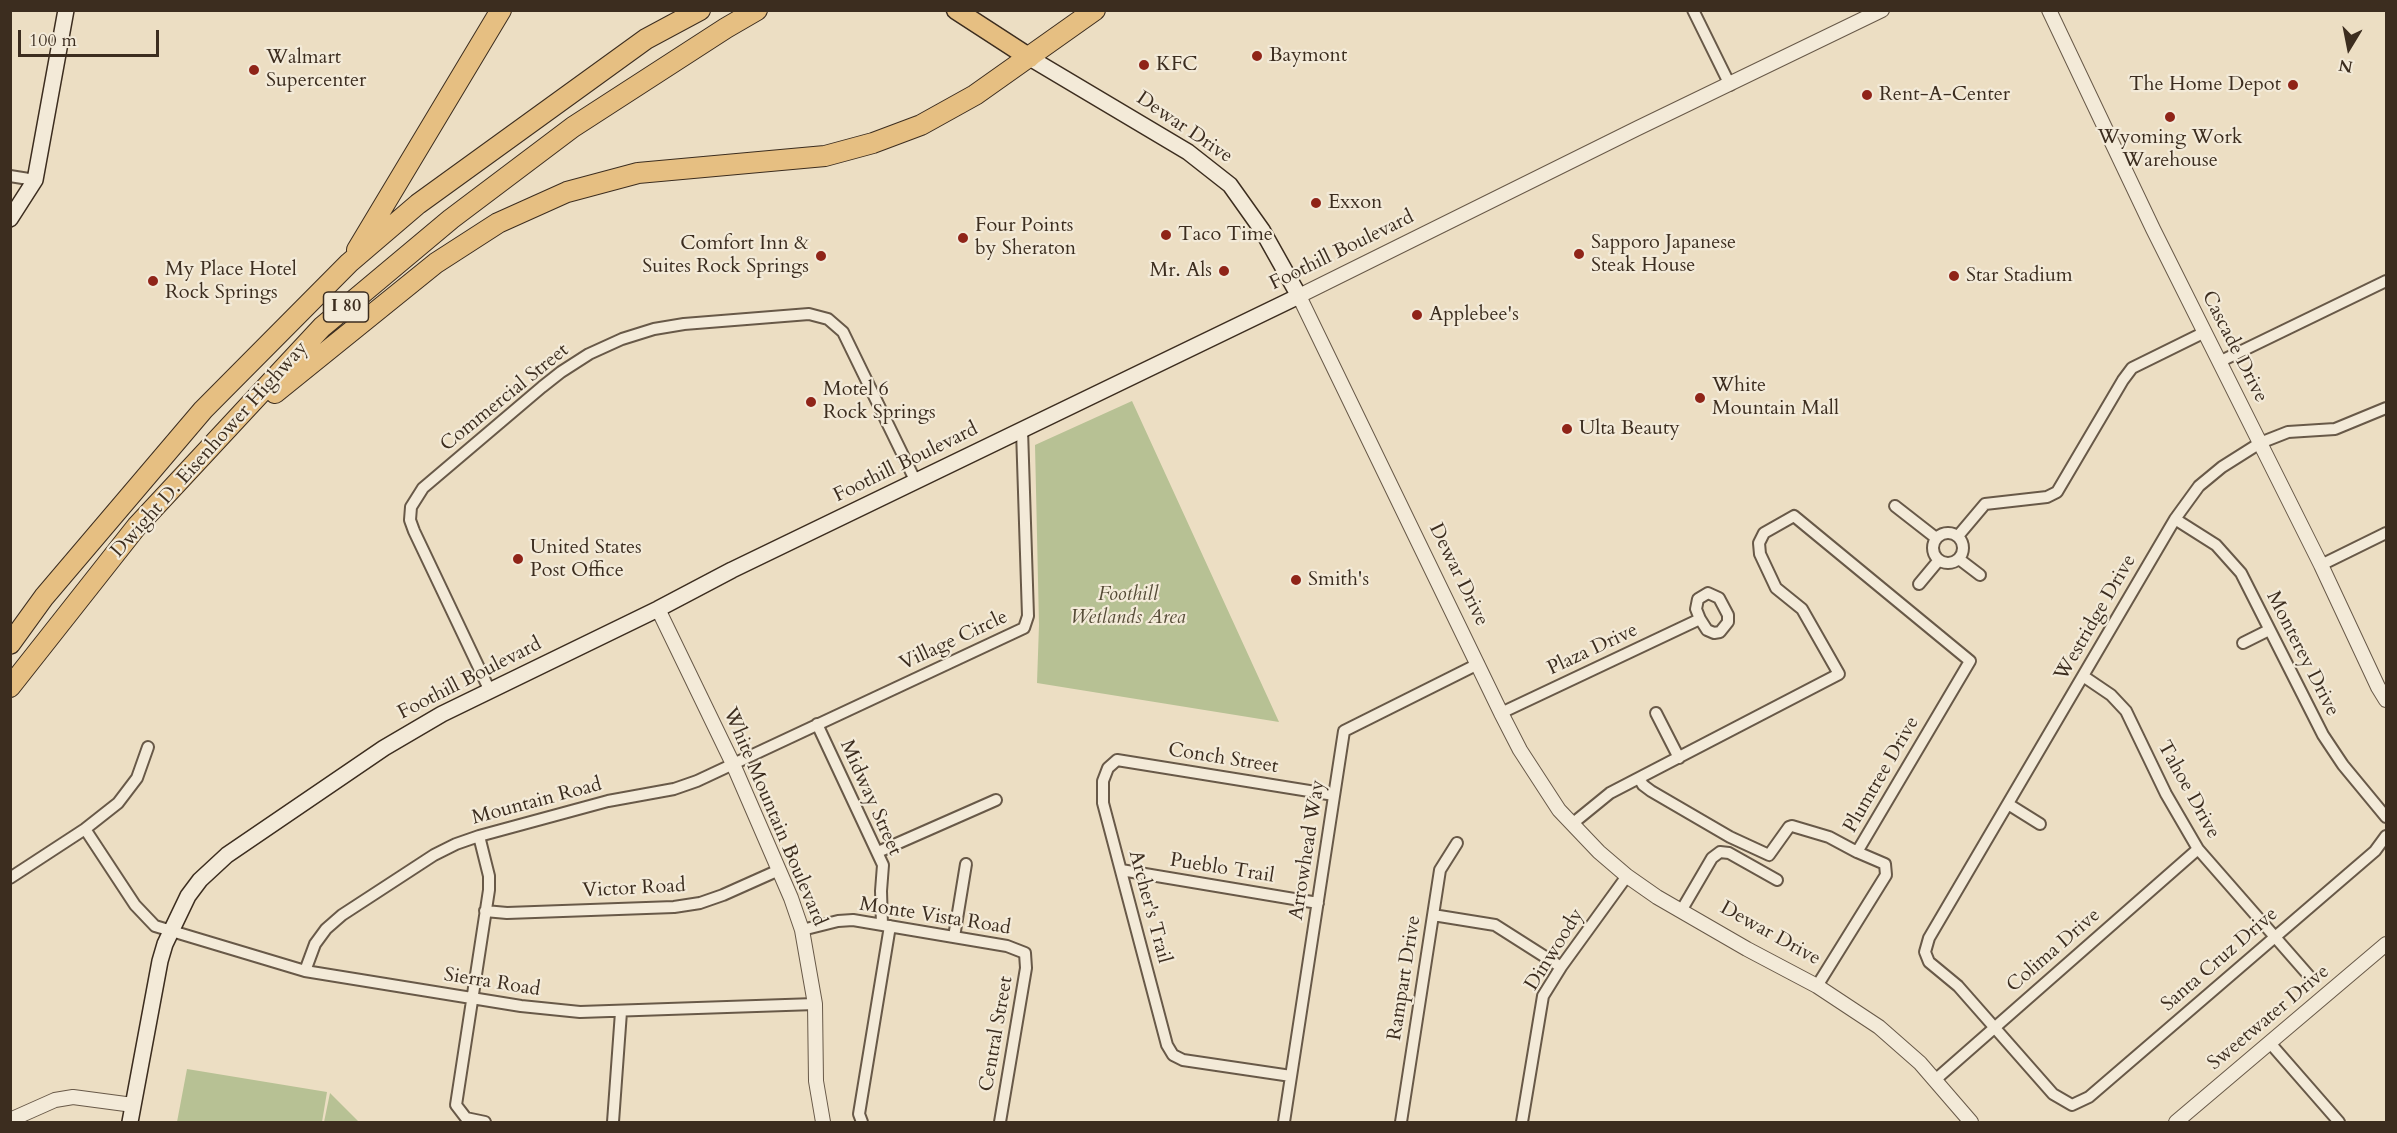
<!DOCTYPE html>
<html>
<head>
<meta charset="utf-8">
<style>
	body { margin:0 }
	#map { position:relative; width:2397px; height:1133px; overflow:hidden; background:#ecdec3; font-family:Cardo,serif }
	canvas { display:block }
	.frame { position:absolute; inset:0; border:12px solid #3c2d1f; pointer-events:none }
	.north { position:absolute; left:2319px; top:18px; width:60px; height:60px; -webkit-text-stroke:4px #f3ead8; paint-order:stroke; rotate:190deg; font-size:16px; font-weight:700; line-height:24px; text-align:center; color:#3c2d1f }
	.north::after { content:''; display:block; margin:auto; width:21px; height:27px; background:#3c2d1f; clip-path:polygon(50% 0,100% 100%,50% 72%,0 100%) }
	.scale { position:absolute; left:18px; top:30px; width:141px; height:27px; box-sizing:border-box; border:3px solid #3c2d1f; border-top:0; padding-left:8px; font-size:18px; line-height:21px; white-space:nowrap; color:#3c2d1f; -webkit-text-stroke:4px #f3ead8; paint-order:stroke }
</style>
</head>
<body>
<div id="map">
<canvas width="2397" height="1133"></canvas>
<div class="frame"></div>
<div class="north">N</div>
<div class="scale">100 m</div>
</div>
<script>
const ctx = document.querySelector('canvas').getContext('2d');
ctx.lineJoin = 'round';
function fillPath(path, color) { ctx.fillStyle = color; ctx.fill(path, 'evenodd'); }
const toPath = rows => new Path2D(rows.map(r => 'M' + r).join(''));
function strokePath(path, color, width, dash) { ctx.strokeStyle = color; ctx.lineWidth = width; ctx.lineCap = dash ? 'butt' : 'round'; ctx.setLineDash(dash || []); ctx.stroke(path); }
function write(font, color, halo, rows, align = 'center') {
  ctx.font = font + ' Cardo,serif'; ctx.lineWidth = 4.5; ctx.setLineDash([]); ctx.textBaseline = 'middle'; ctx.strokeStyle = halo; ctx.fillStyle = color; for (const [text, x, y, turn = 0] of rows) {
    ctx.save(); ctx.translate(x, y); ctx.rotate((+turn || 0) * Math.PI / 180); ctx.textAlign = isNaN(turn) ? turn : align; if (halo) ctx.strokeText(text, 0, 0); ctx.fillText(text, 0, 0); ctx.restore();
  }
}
fillPath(toPath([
	[1132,401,1279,722,1037,683,1039,625,1035,445],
	[187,1069,327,1092,322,1122,177,1122],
	[330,1093,359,1122,324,1122]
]), '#b7c194');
const minor = toPath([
	[1693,10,1730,85],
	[10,176,35,180],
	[2219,362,2386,281],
	[2386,408,2335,429,2288,432,2260,443,2222,467,2199,486,2175,519,1929,938,1925,952,1929,962,1958,986,2053,1094,2072,1105,2089,1097,2375,851,2386,836],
	[1895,506,1936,538],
	[2175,519,2216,545,2241,573,2323,735,2343,765,2386,817],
	'1933 548a15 15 0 1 1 30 0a15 15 0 1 1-30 0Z',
	[1958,536,1985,504,2047,497,2057,492,2123,380,2132,368,2205,332],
	[1959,559,1980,575],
	[2321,565,2386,533],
	[1919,584,1939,560],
	[2243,643,2269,630],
	[2083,676,2111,695,2126,711,2166,794,2198,849,2310,977],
	[490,691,414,531,410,520,411,507,423,488,542,387,561,372,589,354,622,339,654,329,684,324,809,314,828,319,843,332,916,482],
	[1501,713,1700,619,1707,630,1714,633,1720,632,1728,622,1728,615,1719,598,1708,593,1698,599,1696,609,1700,619],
	[1656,713,1679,758],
	[817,724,883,865,881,891,882,925],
	[1639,778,1643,785,1651,791,1730,837,1769,855,1789,827,1792,826,1829,837,1857,852],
	[2008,804,2040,824],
	[1572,824,1610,793,1839,674,1802,609,1776,588,1760,554,1759,543,1764,533,1794,516,1970,661,1857,852,1885,864,1886,875,1817,986],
	[85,829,135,905,155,926,305,971,521,1006,580,1012,815,1004],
	[479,836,489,876,489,890,456,1105,466,1118,485,1122],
	[878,852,996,800],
	[1121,870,1318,903],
	[10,878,85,829,118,803,137,778,148,747],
	[485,911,507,913,674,907,700,903,723,895,779,870],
	[1681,911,1712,858,1720,852,1729,853,1777,880],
	[1433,915,1495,925,1561,967],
	[802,930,838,921,853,920,1007,946,1025,953,1026,968,1000,1122],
	[954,937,966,864],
	[305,971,315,944,326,929,342,915,434,855,456,844,479,836,608,801,674,789,697,781,1024,628,1028,616,1022,430],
	[2270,1043,2339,1122],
	[1291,1076,1183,1060,1173,1055,1167,1045,1103,803,1103,781,1108,768,1117,760,1334,795],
	[1935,1080,2198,849],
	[613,1122,621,1012],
	[862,1122,859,1114,890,926],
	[1284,1122,1344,731,1478,664],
	[1401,1122,1440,870,1457,843],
	[1522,1122,1543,996,1561,967,1627,876]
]);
const tertiary = toPath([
	[1882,10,1638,128,1299,296,1501,713,1520,750,1559,810,1599,852,1627,876,1657,897,1747,949,1817,986,1879,1027,1920,1063,1971,1122],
	[2049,10,2153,229,2321,565,2378,687,2386,700],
	[658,609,733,764,791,898,802,930,815,1004,816,1081,823,1122],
	[10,1120,55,1100,73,1097,133,1105],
	[2176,1122,2386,944]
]);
const secondary = toPath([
	[10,219,35,180,66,10],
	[130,1122,160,961,165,944,188,896,200,880,227,855,384,748,442,714,658,609,732,570,1299,296,1262,230,1230,185,1188,152,1030,58]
]);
const primary = toPath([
	[956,10,1030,58]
]);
const motorway = toPath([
	[357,250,501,10],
	[275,393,436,263,498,223,567,192,638,173,825,156,873,143,921,125,975,95,1095,10],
	[10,644,44,597,203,410,349,263,418,204,646,39,700,10],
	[10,687,137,526,322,327,451,219,573,127,726,28,757,10]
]);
strokePath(minor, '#685948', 14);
strokePath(tertiary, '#685948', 16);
strokePath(secondary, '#3c2d1f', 18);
strokePath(primary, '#3c2d1f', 21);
strokePath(motorway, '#3c2d1f', 22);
strokePath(minor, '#f3ead8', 10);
strokePath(tertiary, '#f3ead8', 14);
strokePath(secondary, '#f3ead8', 15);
strokePath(primary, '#e6bf82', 18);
strokePath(motorway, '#e6bf82', 20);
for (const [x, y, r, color] of [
	[1257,56,6,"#8f2418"],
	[1144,65,6,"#8f2418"],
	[254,70,6,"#8f2418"],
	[2293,85,6,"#8f2418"],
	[1867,95,6,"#8f2418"],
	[2170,117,6,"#8f2418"],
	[1316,203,6,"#8f2418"],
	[1166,235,6,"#8f2418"],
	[963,238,6,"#8f2418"],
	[1579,254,6,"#8f2418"],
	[821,256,6,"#8f2418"],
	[1224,271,6,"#8f2418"],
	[1954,276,6,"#8f2418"],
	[153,281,6,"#8f2418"],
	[1417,315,6,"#8f2418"],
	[1700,398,6,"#8f2418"],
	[811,402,6,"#8f2418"],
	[1567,429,6,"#8f2418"],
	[518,559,6,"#8f2418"],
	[1296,580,6,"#8f2418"]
]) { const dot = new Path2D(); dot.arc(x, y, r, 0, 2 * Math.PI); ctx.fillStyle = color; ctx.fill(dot); strokePath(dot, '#f3ead8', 2); }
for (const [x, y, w] of [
	[346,307,45]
]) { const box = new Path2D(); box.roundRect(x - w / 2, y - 15, w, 30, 4.5); ctx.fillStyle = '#f3ead8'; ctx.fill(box); strokePath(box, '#3c2d1f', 1.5); }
write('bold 18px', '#3c2d1f', null, [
	["I 80",346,307]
]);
write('20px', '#3c2d1f', '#f3ead8', [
	["Baymont",1269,56],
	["Walmart",266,58],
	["Supercenter",266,81],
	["KFC",1156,65],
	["The Home Depot",2281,85,"right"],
	["Rent-A-Center",1879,95],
	["Wyoming Work",2170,138,"center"],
	["Warehouse",2170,161,"center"],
	["Exxon",1328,203],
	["Four Points",975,226],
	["by Sheraton",975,249],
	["Taco Time",1178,235],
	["Sapporo Japanese",1591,243],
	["Steak House",1591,266],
	["Comfort Inn &",809,244,"right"],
	["Suites Rock Springs",809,267,"right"],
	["My Place Hotel",165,270],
	["Rock Springs",165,293],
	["Mr. Als",1212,271,"right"],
	["Star Stadium",1966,276],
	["Applebee's",1429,315],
	["White",1712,386],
	["Mountain Mall",1712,409],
	["Motel 6",823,390],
	["Rock Springs",823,413],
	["Ulta Beauty",1579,429],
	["United States",530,548],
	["Post Office",530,571],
	["Smith's",1308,580]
], 'left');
write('20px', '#3c2d1f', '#f3ead8', [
	["Dewar Drive",1184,128,34],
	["Foothill Boulevard",1342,251,-26],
	["Cascade Drive",2234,347,63],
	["Commercial Street",505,398,-39],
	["Dwight D. Eisenhower Highway",210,450,-48],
	["Foothill Boulevard",906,463,-26],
	["Dewar Drive",1458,575,64],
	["Westridge Drive",2096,618,-60],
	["Village Circle",954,641,-25],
	["Plaza Drive",1593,650,-25],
	["Monterey Drive",2302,654,63],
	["Foothill Boulevard",470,679,-27],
	["Conch Street",1223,759,9],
	["Plumtree Drive",1882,775,-60],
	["Tahoe Drive",2188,790,61],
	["Midway Street",870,798,66],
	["Mountain Road",537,802,-15],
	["White Mountain Boulevard",774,817,67],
	["Arrowhead Way",1308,850,-81],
	["Pueblo Trail",1222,869,9],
	["Victor Road",634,889,-3],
	["Archer's Trail",1149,907,75],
	["Monte Vista Road",935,917,9],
	["Dewar Drive",1770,934,29],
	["Dinwoody",1555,950,-58],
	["Colima Drive",2054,951,-41],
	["Santa Cruz Drive",2220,960,-41],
	["Rampart Drive",1405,978,-81],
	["Sierra Road",492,983,9],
	["Sweetwater Drive",2269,1018,-40],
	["Central Street",997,1034,-80]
]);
write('italic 20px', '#554b36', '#f3ead8', [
	["Foothill",1128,595],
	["Wetlands Area",1128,618]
]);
</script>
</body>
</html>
